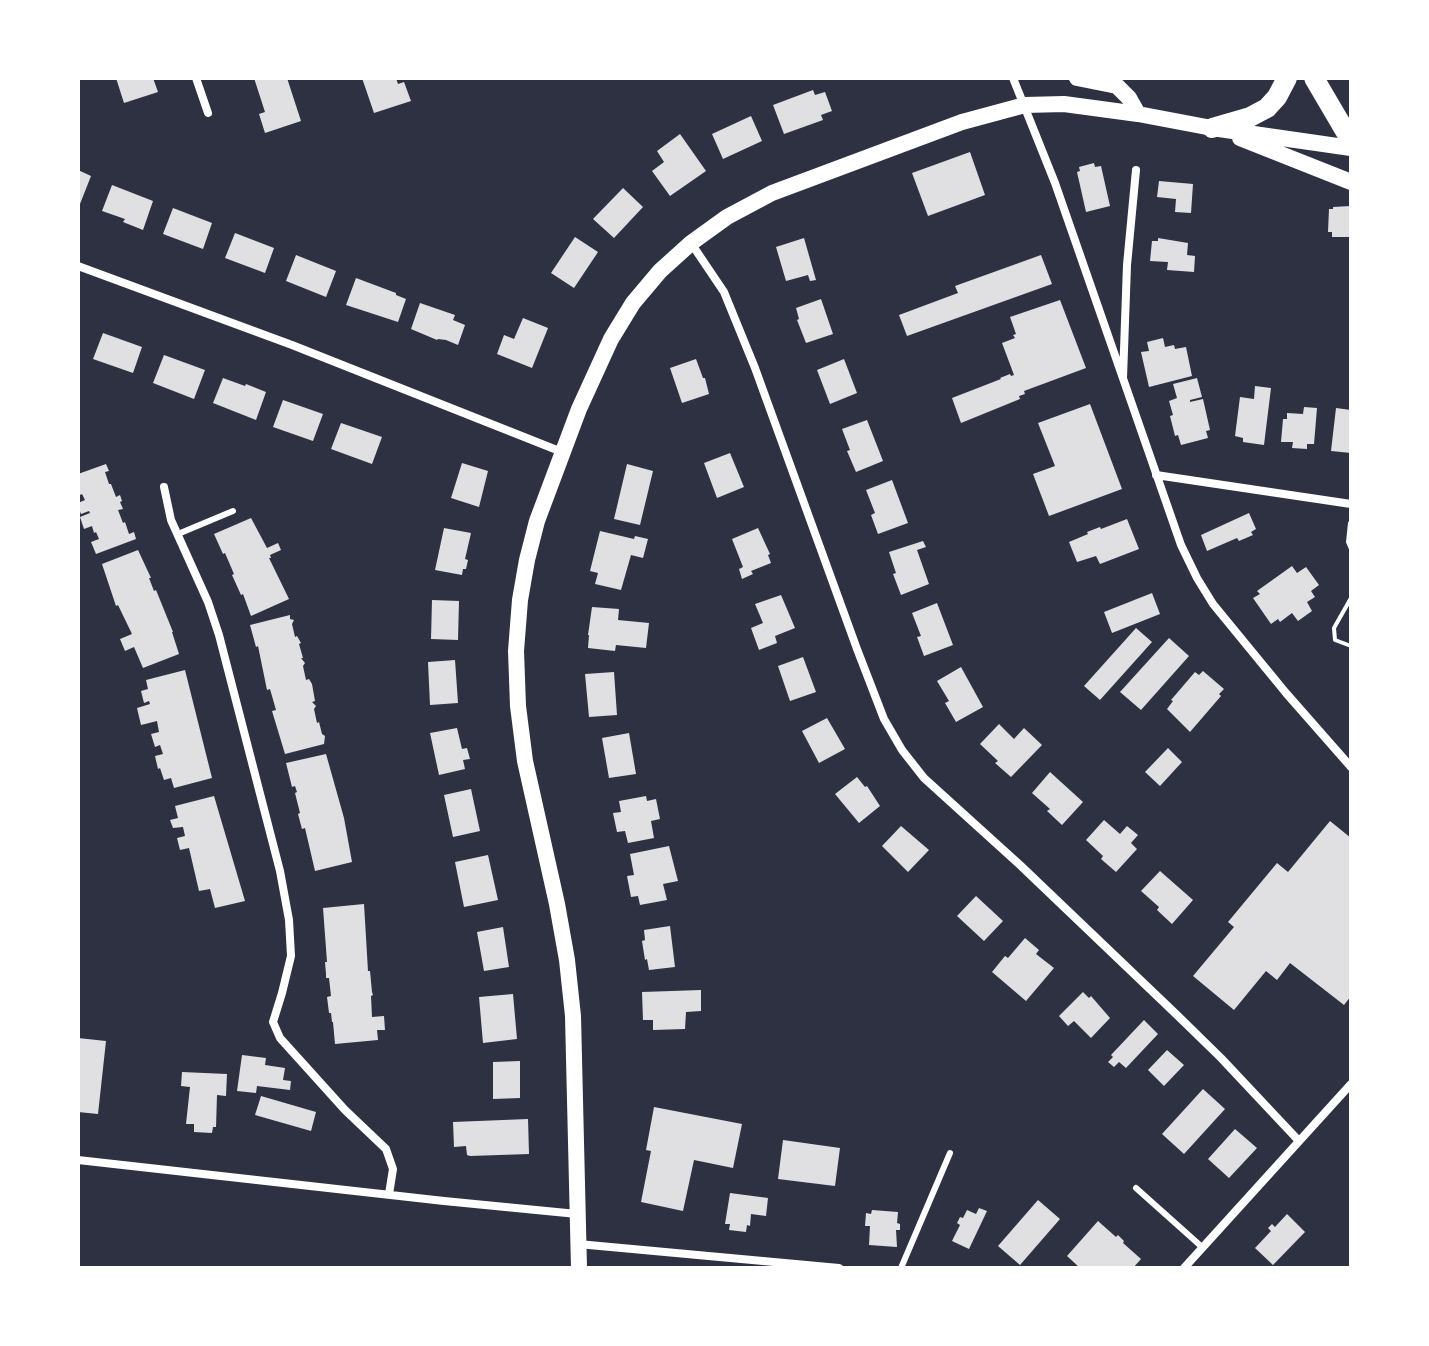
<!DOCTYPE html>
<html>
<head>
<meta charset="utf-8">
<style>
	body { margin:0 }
	#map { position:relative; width:1429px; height:1346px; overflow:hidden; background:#2d3142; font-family:Manrope,sans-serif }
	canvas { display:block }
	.frame { position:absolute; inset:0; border:80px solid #fff; pointer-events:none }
</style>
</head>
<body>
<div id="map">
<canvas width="1429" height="1346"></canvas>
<div class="frame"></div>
</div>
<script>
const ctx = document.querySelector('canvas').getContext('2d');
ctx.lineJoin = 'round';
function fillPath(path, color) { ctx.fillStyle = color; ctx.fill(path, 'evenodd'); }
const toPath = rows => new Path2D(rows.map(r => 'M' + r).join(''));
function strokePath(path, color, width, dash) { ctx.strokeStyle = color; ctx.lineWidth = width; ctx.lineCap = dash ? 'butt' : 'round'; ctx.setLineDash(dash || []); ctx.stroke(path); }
fillPath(toPath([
	[116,78,153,78,158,92,124,103],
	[254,78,287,78,301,121,265,133,259,114,265,112],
	[362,78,396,78,398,84,404,82,411,101,374,113],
	[813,90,815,95,825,92,832,111,821,115,823,120,784,134,773,105],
	[751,116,762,141,723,159,712,134],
	[680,134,706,171,670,196,652,171,664,162,657,151],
	[970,152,985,195,928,216,912,173],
	[1094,163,1095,167,1101,166,1110,206,1086,212,1077,172,1080,171,1079,167],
	[78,170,91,176,78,209],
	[1159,181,1193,184,1191,213,1175,212,1176,199,1157,197],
	[112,185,153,201,143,230,123,222,125,219,102,211],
	[623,188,643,207,614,238,593,219],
	[1350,206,1350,237,1332,237,1332,232,1328,232,1329,209,1333,209,1333,207],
	[173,208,212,223,203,249,163,234],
	[235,233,274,248,265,273,225,258],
	[575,237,598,252,574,288,551,273],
	[804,238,816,280,810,281,808,275,786,281,776,247],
	[1158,238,1188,243,1187,255,1195,256,1194,272,1167,270,1168,262,1150,261,1152,241,1158,241],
	[296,255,336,271,326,297,286,281],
	[1041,255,1052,284,907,336,899,315,958,293,955,286],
	[356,278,396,293,396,295,406,299,398,322,346,305],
	[821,299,833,334,806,343,797,320,799,319,796,308],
	[1060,300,1086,368,1024,391,1025,394,1019,396,1020,399,961,423,952,398,1001,379,1000,378,1010,374,1011,376,1014,375,1002,343,1015,338,1013,335,1016,334,1010,317],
	[420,303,455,315,453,320,465,325,458,345,446,340,438,339,437,340,411,329],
	[523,318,548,328,532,368,497,354,504,335,514,339],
	[103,333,142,347,133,373,93,359],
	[1163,338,1165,347,1174,345,1175,349,1186,347,1192,376,1149,387,1141,352,1149,351,1147,342],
	[164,355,205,370,194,399,153,383],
	[696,359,703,378,705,378,709,394,682,403,670,368],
	[844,359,857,393,830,404,817,370],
	[223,378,245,386,246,384,266,392,256,420,213,403],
	[1197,378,1202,397,1190,400,1190,402,1203,399,1210,430,1206,431,1208,438,1181,445,1178,435,1175,436,1170,416,1173,415,1169,401,1177,398,1173,384],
	[1255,386,1271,388,1264,445,1243,442,1243,438,1235,436,1240,397,1254,399],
	[283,400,323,414,313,441,273,427],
	[1090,404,1122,489,1049,516,1033,474,1055,466,1038,423],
	[1304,407,1317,408,1314,444,1307,444,1307,449,1292,448,1293,442,1281,442,1283,419,1287,419,1287,413,1303,414],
	[1336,408,1351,410,1351,453,1331,451],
	[867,420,883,461,856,472,847,451,850,450,842,429],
	[341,423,382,437,372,464,331,449],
	[730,453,744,487,717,498,704,463],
	[462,463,488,471,479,507,451,498],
	[106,464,109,471,105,472,109,484,111,484,116,497,120,495,122,501,120,502,123,509,118,510,123,523,125,522,129,534,134,532,136,539,96,554,91,542,99,539,96,532,94,533,92,526,84,529,80,517,90,513,89,511,81,514,78,507,78,503,85,500,82,494,80,495,78,491,78,474],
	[627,464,653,471,640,525,614,519],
	[892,480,908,523,878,534,871,515,875,513,866,490],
	[1249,513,1256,529,1251,532,1253,535,1239,541,1237,538,1207,551,1201,535],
	[251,518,267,548,278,543,281,550,270,555,271,558,269,558,289,599,251,616,243,594,241,595,232,575,234,574,225,553,223,554,214,534],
	[1127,519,1139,549,1100,564,1096,556,1077,562,1069,542,1088,534,1087,532,1100,527,1101,529],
	[444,528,471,533,465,559,468,560,466,569,463,569,462,575,435,570],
	[758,528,770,554,768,555,771,563,751,571,753,574,742,579,739,569,743,567,732,539],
	[600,531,634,539,635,536,648,539,643,558,631,555,621,590,595,584,598,573,590,571],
	[923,541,926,547,917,550,929,584,901,595,893,574,896,573,889,552],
	[138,550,151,578,149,578,154,591,156,590,173,632,172,632,179,654,143,668,134,647,125,651,120,639,132,634,118,605,116,606,102,564],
	[1292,566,1297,573,1306,567,1319,585,1311,591,1315,597,1307,602,1312,611,1298,621,1292,613,1280,622,1278,619,1271,624,1253,598,1260,594,1257,591],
	[1152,593,1160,614,1112,633,1104,612],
	[781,595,795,628,775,636,777,643,759,650,751,628,763,623,755,604],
	[432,600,459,601,458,640,431,639],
	[937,603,953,645,924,656,917,637,921,636,912,613],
	[592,607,619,609,618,620,649,623,646,648,616,645,615,651,588,648,589,635,588,635],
	[290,615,290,619,294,620,292,624,295,637,297,636,301,643,299,644,303,658,301,658,305,663,303,666,306,680,309,679,312,684,315,701,312,702,316,706,314,709,317,723,319,722,322,734,325,736,324,744,285,754,272,711,276,710,270,689,267,690,258,646,256,647,250,625],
	[1136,628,1152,642,1100,700,1084,686],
	[1169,638,1189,656,1141,710,1120,692],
	[803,657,816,692,790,701,778,666],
	[455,660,458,703,430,705,428,662],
	[961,667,983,707,956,722,945,703,949,701,937,681],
	[185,670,212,778,174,788,171,778,164,780,160,768,158,769,155,756,163,754,160,745,155,747,151,734,159,732,157,721,141,725,137,708,150,704,149,701,144,703,141,691,148,689,146,680],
	[1203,671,1224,689,1219,694,1221,696,1190,732,1167,709,1173,701,1171,700,1195,672,1199,675],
	[614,672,617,715,589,717,585,674],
	[827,718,845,749,819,763,802,731],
	[999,724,1014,739,1024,728,1042,745,1011,777,995,763,998,761,980,744],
	[457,728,462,749,467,748,470,759,463,760,465,769,439,775,430,733],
	[629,733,636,774,609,778,602,738],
	[1168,748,1182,762,1160,786,1145,772],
	[326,754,344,818,352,862,315,871,305,828,302,829,298,814,300,813,295,793,297,792,295,786,292,787,286,763],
	[1050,772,1083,802,1062,825,1047,811,1050,809,1032,793],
	[857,777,865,787,867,786,880,806,859,823,835,794],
	[471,789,480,831,453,837,444,795],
	[214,796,245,901,215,908,210,889,199,891,189,848,180,850,177,838,185,836,183,827,173,828,170,820,178,818,175,806],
	[646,796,647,801,656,799,660,819,651,821,654,838,628,843,625,831,617,832,613,813,621,812,619,801],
	[1104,820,1120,834,1127,826,1138,835,1131,843,1137,849,1116,872,1101,859,1103,856,1086,840],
	[1330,821,1351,838,1351,996,1344,1005,1290,963,1277,980,1266,971,1234,1010,1193,976,1234,927,1228,922,1277,863,1288,872],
	[901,826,929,850,908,872,882,846],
	[669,846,678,881,663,884,667,900,640,905,638,896,631,897,627,876,634,875,630,854],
	[488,855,498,900,464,907,455,862],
	[1160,871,1193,900,1172,924,1157,910,1159,907,1141,891],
	[976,896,1003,921,984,941,957,916],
	[364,904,368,971,370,971,372,992,373,995,371,996,372,1017,384,1016,385,1030,377,1030,378,1040,335,1044,333,1022,332,1022,331,1013,329,1013,327,997,331,996,329,978,326,978,326,974,325,962,327,962,323,908],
	[670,926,675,967,649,970,647,959,645,960,642,941,645,940,644,930],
	[503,927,509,967,484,971,477,932],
	[1025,938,1039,950,1036,954,1054,968,1026,1001,992,972,1005,956,1008,958],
	[701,990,701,1011,686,1012,685,1029,653,1030,653,1020,643,1020,642,992],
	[1083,992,1089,998,1091,996,1110,1018,1091,1038,1074,1021,1068,1026,1059,1016],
	[513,994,517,1039,483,1043,479,997],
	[1144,1020,1158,1034,1126,1068,1119,1062,1114,1067,1108,1062,1113,1057,1111,1055],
	[78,1038,106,1041,98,1114,78,1112],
	[1167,1050,1184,1065,1164,1086,1148,1070],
	[242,1055,266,1058,265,1065,285,1068,283,1080,291,1081,290,1090,257,1086,256,1093,237,1091],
	[520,1061,520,1098,493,1099,493,1062],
	[182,1072,227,1074,226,1096,217,1095,216,1127,213,1127,212,1133,194,1132,194,1124,186,1124,190,1087,181,1086],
	[1203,1089,1225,1109,1184,1154,1162,1134],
	[261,1096,316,1112,311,1131,255,1115],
	[654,1107,742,1124,733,1168,694,1160,683,1211,641,1202,651,1151,646,1150],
	[528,1119,529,1154,470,1156,467,1155,466,1146,454,1147,453,1122],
	[1235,1129,1257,1148,1229,1178,1208,1159],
	[783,1140,840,1148,835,1186,778,1179],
	[730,1193,768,1198,766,1216,751,1214,750,1226,747,1225,746,1232,729,1230,730,1224,725,1224],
	[1038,1200,1060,1219,1020,1265,998,1246],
	[979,1208,987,1211,969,1249,952,1241,960,1225,957,1223,960,1217,963,1218,967,1210,976,1214],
	[872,1210,898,1212,897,1223,900,1224,900,1230,896,1230,897,1247,869,1245,870,1226,865,1226,866,1213,871,1214],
	[1287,1214,1305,1232,1273,1265,1255,1248,1271,1231,1268,1228,1272,1224,1275,1227],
	[1098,1221,1116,1237,1118,1235,1124,1241,1123,1243,1141,1259,1133,1268,1080,1268,1067,1256]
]), '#e0e0e3');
strokePath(toPath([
	[1350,523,1348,542,1351,549],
	[1351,598,1334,628,1335,640,1351,646]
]), '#fff', 4);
strokePath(toPath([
	[178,534,233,511],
	[1136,1188,1202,1247],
	[901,1268,950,1153]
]), '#fff', 6);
strokePath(toPath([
	[196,78,208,113],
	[1013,78,1055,183,1181,545,1197,578,1213,604,1286,693,1351,767],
	[691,243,724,292,755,368,857,649,884,719,902,750,924,778,1020,865,1177,1015,1221,1058,1299,1141],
	[78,266,292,345,562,452],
	[1123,378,1127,265,1136,170],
	[1156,475,1351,504],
	[164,487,171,520,208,602,219,635,280,871,289,920,291,956,282,993,273,1022,280,1038,345,1110,386,1149,393,1169,389,1194],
	[78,1160,444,1201,577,1214],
	[578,1244,839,1268],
	[1184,1268,1351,1084]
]), '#fff', 8);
strokePath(toPath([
	[1077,78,1117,86,1129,98,1138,114],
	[1240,138,1351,182],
	[579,1268,573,1016,567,960,557,904,525,761,518,706,516,651,520,600,527,560,537,521,579,409,611,339,633,303,660,271,691,243,727,217,772,193,962,122,1025,105,1064,104,1138,114,1212,128,1351,148]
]), '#fff', 16);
strokePath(toPath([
	[1314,78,1351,141],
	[1212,128,1250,117,1267,108,1277,97,1287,78]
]), '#fff', 20);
</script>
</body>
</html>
